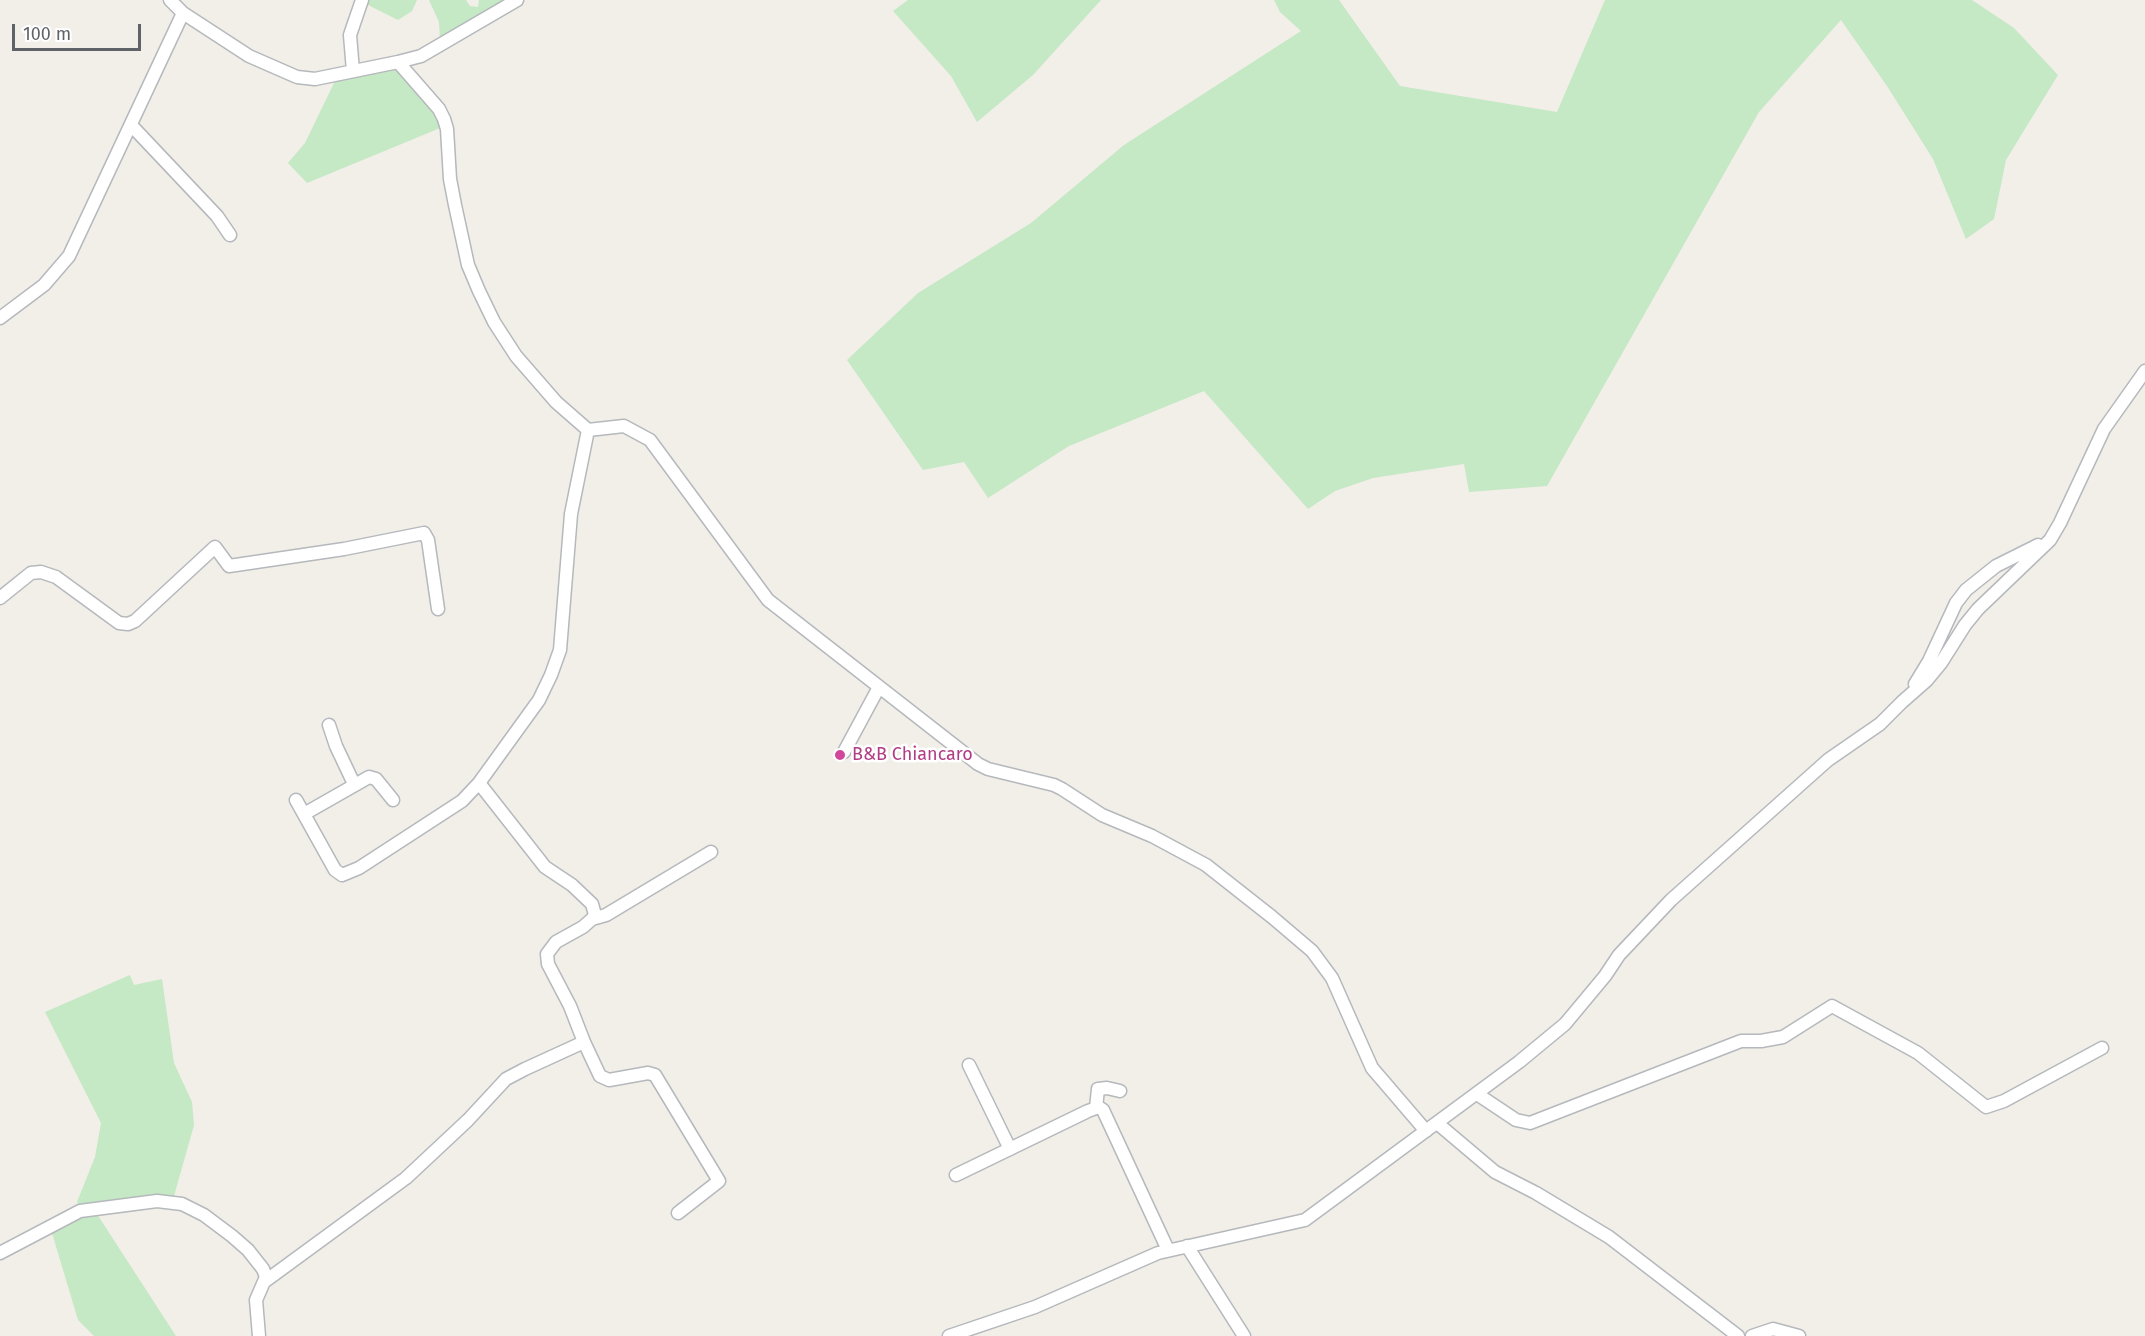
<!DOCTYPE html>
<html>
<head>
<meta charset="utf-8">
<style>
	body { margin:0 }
	#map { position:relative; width:2145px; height:1336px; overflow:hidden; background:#f1efe8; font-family:"Fira Sans",sans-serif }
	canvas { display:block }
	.scale { position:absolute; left:12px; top:24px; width:129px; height:27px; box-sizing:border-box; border:3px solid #5f6368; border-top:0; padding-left:8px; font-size:18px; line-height:21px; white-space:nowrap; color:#5f6368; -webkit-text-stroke:4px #fff; paint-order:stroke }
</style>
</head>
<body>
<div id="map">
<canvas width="2145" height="1336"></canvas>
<div class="scale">100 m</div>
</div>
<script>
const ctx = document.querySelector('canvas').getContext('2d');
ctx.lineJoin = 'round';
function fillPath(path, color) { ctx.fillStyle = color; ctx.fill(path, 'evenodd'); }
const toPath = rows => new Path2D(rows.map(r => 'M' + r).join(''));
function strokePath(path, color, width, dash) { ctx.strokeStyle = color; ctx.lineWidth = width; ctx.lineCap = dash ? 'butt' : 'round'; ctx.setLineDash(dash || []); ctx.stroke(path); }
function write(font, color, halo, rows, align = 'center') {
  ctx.font = font + ' "Fira Sans",sans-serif'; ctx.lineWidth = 5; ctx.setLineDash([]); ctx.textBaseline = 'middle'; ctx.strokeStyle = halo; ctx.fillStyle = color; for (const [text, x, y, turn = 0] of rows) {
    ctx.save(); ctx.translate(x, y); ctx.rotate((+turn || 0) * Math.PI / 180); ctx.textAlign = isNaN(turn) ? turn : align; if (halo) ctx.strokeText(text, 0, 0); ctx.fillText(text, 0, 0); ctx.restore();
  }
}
fillPath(toPath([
	[363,0,417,0,412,11,398,20,362,2],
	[429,0,466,0,470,6,478,7,479,0,506,0,440,41,439,22],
	[908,0,1101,0,1033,75,977,122,951,76,893,11],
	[1274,0,1339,0,1400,86,1557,112,1605,0,1972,0,2014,28,2058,75,2006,160,1994,219,1966,239,1933,159,1887,86,1841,20,1759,112,1547,486,1469,492,1464,464,1373,478,1335,491,1308,509,1204,391,1069,446,988,498,964,462,923,470,847,360,918,293,1031,223,1124,145,1301,31,1280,12],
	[392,65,424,94,445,126,307,183,288,163,305,143,335,81],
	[130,975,134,985,162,979,174,1063,192,1102,194,1125,174,1196,82,1208,77,1202,95,1157,101,1123,45,1012],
	[95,1211,176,1336,94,1336,78,1320,52,1233]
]), '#c5e8c5');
const minor = toPath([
	[170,0,183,13,249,56,297,77,315,79,398,62,421,56,517,0],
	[398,62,439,109,444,119,447,129,450,179,455,205,468,265,479,291,494,322,516,356,556,402,588,430,624,426,650,440,768,600,978,764,988,769,1054,785,1062,789,1102,815,1152,836,1206,865,1272,917,1312,951,1332,978,1372,1068,1426,1131],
	[353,71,350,35,362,0],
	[131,125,217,216,230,235],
	[0,318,44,285,69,256,183,13],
	[0,598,31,573,41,572,56,577,119,623,128,624,135,621,215,547,229,566,344,549,424,533,428,540,438,609],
	[1915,684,1929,661,1956,603,1966,590,1996,566,2038,545],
	[329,725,336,746,354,784],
	[844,752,879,687],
	[479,783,545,867,572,885,592,904,595,915,592,919,583,927,556,942,547,954,548,964,570,1006,584,1042,600,1076,609,1080,648,1073,655,1075,719,1181,678,1213],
	[296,800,335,870,342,875,359,868,462,801,479,783,539,700,551,675,560,650,571,514,588,430],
	[304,814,369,777,376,779,393,800],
	[592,919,606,915,711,852],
	[969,1065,1010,1149],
	[1477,1094,1516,1120,1530,1123,1741,1041,1761,1041,1783,1037,1832,1006,1918,1053,1986,1107,2004,1101,2102,1048],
	[1096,1108,1098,1089,1107,1088,1120,1091],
	[1437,1123,1495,1172,1536,1193,1609,1237,1738,1336],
	[956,1175,1088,1111,1096,1108,1100,1108,1103,1110,1168,1250],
	[1187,1246,1244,1336],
	[0,1253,80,1211,157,1201,182,1204,204,1215,232,1236,248,1250,263,1269,266,1277,256,1300,259,1336],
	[264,1282,406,1178,468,1120,506,1079,525,1069,584,1042],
	[949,1336,1035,1307,1158,1253,1305,1220,1519,1062,1565,1024,1605,976,1619,955,1671,900,1828,760,1880,724,1902,702,1927,680,1941,663,1965,625,1978,609,2050,540,2060,523,2104,429,2145,371],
	[1752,1336,1773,1329,1799,1336]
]);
strokePath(minor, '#b5b8bc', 15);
strokePath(minor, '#fff', 12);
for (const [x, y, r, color] of [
	[840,755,6,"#d1479c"]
]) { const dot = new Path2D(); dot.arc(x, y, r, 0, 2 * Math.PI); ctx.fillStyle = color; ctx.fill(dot); strokePath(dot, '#fff', 2); }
write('18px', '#b23c85', '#fff', [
	["B&B Chiancaro",852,755]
], 'left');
</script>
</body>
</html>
